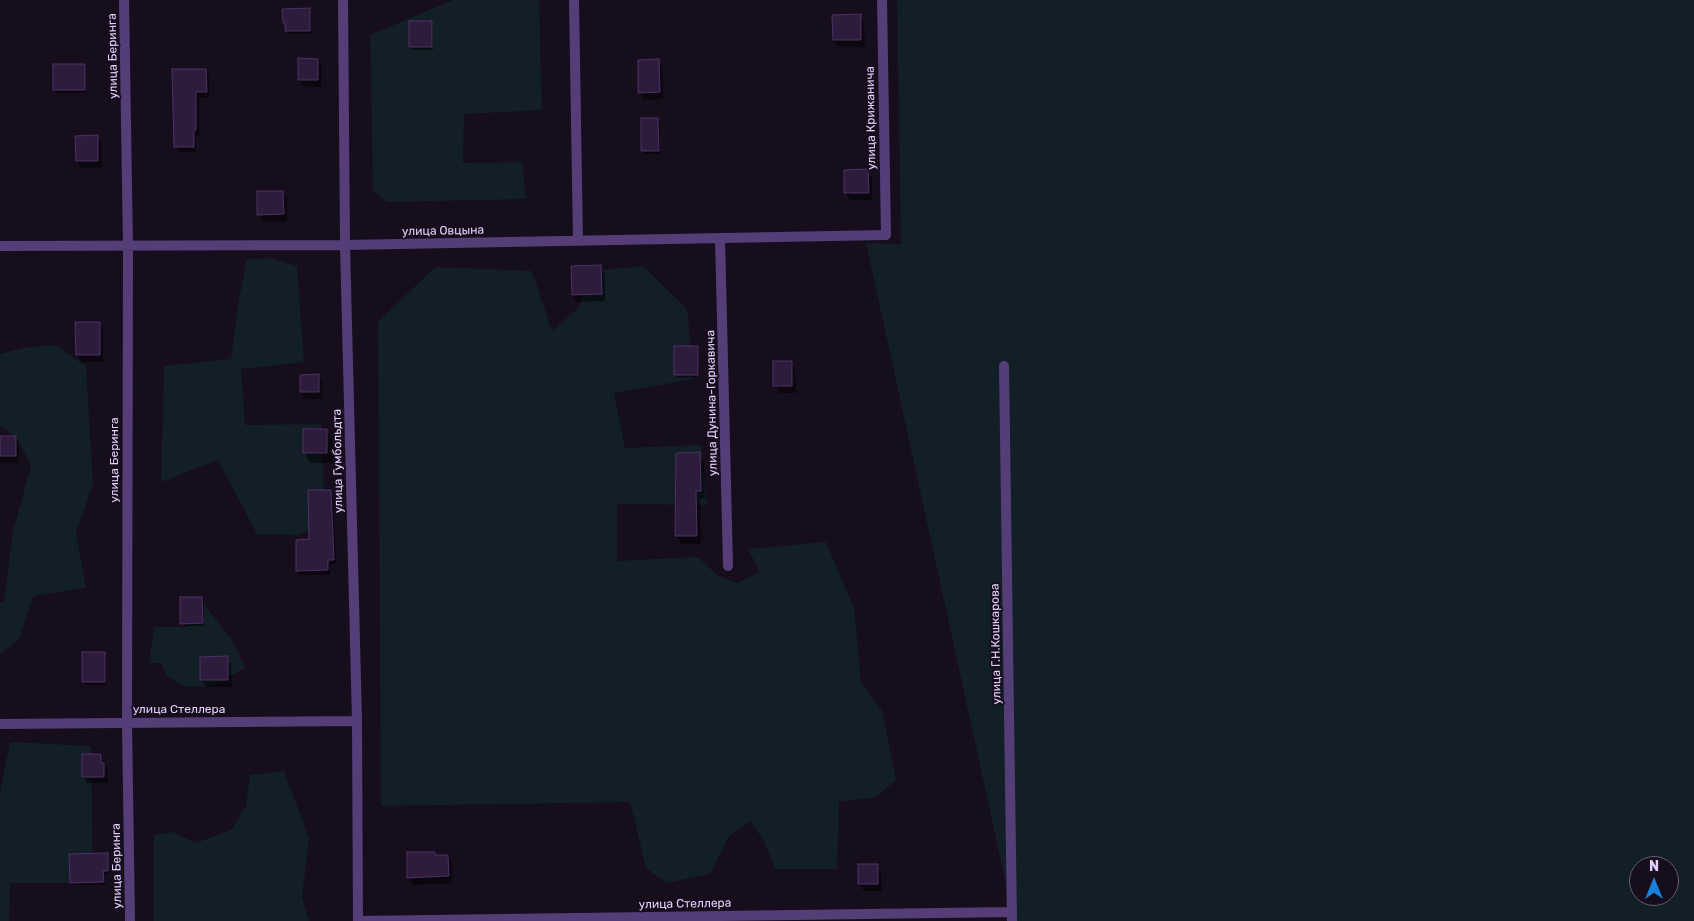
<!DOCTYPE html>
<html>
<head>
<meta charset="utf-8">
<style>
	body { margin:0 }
	#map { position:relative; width:1694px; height:921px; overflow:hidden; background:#160e1d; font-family:Rubik,sans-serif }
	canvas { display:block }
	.north { position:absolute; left:1629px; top:856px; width:50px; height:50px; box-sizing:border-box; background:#160e1d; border:1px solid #685b75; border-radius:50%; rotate:0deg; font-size:14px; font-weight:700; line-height:20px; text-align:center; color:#e4cffa }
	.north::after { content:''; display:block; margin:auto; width:18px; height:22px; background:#1981dc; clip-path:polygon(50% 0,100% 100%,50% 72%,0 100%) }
</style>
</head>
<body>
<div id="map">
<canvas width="1694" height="921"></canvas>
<div class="north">N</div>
</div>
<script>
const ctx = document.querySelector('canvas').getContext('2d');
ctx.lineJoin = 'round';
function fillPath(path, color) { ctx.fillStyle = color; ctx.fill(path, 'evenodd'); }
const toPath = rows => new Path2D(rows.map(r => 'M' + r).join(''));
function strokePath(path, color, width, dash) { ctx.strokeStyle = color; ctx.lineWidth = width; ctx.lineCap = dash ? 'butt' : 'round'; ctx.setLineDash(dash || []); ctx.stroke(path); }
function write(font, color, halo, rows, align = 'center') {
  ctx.font = font + ' Rubik,sans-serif'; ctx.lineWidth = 4; ctx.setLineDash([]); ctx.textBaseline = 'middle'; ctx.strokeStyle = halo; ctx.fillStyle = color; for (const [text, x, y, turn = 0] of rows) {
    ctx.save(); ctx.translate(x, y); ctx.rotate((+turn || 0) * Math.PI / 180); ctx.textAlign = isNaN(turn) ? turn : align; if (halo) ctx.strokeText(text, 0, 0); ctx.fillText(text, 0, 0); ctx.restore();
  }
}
fillPath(toPath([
	[453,0,539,0,542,110,464,114,463,163,522,162,526,199,387,202,373,191,370,35],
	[897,0,1694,0,1694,921,1014,921,866,243,901,244],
	[1639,866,1669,866,1669,896,1639,896],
	[272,258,297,266,304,362,241,369,245,425,321,424,325,522,298,535,257,534,218,460,161,482,164,366,231,359,238,305,247,259],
	[643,266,687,309,694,379,614,393,625,448,701,445,707,505,617,504,617,561,698,557,718,576,737,583,760,572,748,549,826,542,854,608,861,682,882,711,896,780,876,797,839,802,837,869,775,869,764,841,750,821,729,836,710,874,666,883,646,868,630,802,381,806,378,322,435,267,532,271,552,331,578,308,592,271],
	[56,345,86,366,93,485,76,532,86,588,33,596,19,640,0,654,0,603,4,601,13,531,31,466,17,438,0,426,0,354,29,347],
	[191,598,204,604,233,641,245,668,211,686,186,687,167,676,161,663,149,663,154,627,188,627],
	[10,742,91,746,93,883,10,883,9,921,0,921,0,792],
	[284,771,309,838,302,897,309,921,154,921,154,835,172,832,196,843,231,830,246,806,250,775]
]), '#121f26');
fillPath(toPath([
	[309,10,311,13,311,34,288,34,284,22],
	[860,15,864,23,865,47,838,47,834,40],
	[431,22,433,25,433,50,412,50,410,47],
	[318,60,322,67,321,87,303,87,299,80],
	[658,61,662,68,663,99,644,100,640,93],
	[84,65,86,68,86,93,56,93,55,90],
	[173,70,206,70,209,76,209,98,199,98,199,136,196,136,196,152,178,152,175,146],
	[658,119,660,122,660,154,644,154,643,151],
	[97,136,101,143,102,167,81,168,77,161],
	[845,171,867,171,872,178,872,200,850,200,846,193],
	[283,192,287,199,287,221,263,222,259,214],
	[600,267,605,274,605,301,577,302,573,295],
	[99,323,103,330,103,362,81,362,77,355,76,324],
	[697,347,699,350,699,377,677,378,675,374],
	[791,362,795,370,796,393,779,393,775,386],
	[318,375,322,382,323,399,305,399,301,392,301,376],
	[327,431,333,442,333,463,310,463,304,452],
	[0,437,15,437,19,444,19,463,0,463],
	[699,454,704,462,705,499,700,499,701,544,681,544,676,536],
	[331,491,333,496,336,564,330,564,330,575,300,575,298,571],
	[202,598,204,601,204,626,183,626,181,623],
	[104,653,106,656,106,685,85,685,83,682],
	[227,658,231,665,232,687,206,687,202,680],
	[100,755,108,771,108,783,87,783,83,776],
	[107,854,109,858,109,874,104,874,105,885,73,885,71,882],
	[448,856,452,863,452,883,413,885,408,878],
	[877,865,881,872,882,891,864,891,859,884,859,866]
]), '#0007');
const building = toPath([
	[310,8,310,31,285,31,285,23,283,23,282,9,310,8],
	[861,14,861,40,833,40,832,15,861,14],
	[409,21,432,21,432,47,409,47,409,21],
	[298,58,318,59,318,80,298,80,298,58],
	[659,59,660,92,638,93,638,60,659,59],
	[53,64,85,64,85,90,53,90,53,64],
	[172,69,206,69,207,92,196,92,196,130,194,130,194,147,174,147,172,69],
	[641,118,658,118,659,151,641,151,641,118],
	[98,135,98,161,76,161,75,136,98,135],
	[868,169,869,193,844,193,844,170,868,169],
	[257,191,283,191,284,214,257,215,257,191],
	[601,265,602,294,572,295,571,266,601,265],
	[75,322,100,322,100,355,76,355,75,322],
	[674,346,698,346,698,375,674,375,674,346],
	[773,361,792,361,792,386,773,386,773,361],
	[319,374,319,392,300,392,300,375,319,374],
	[303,429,327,429,327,453,303,453,303,429],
	[0,436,16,436,16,456,0,456,0,436],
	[700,452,701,491,696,491,697,536,675,536,676,453,700,452],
	[308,490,331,490,334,560,328,560,328,570,296,571,296,540,309,539,308,490],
	[180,597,202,597,203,623,180,624,180,597],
	[82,652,105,652,105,682,82,682,82,652],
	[228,656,228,680,200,680,200,657,228,656],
	[82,754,101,754,101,763,104,763,104,777,82,777,82,754],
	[407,852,435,852,435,855,448,855,449,876,407,878,407,852],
	[108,853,108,871,103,871,104,882,70,883,69,854,108,853],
	[858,864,878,864,878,884,858,884,858,864]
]);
fillPath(building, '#2e1c3c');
strokePath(building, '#4e3165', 1);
strokePath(toPath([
	[124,0,128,245,127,723,130,921],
	[343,0,345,245,357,721,358,921],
	[574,0,578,241],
	[720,238,728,566],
	[0,246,345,245,886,235,882,0],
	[1004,366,1012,921],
	[0,724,357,721],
	[358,921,1012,912]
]), '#553e77', 10);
write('12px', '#e4cffa', '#160e1d', [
	["улица Беринга",113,56,-91],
	["улица Крижанича",871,118,-91],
	["улица Овцына",443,231,-1],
	["улица Дунина-Горкавича",712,403,-91],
	["улица Беринга",115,460,-90],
	["улица Гумбольдта",338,461,-91],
	["улица Г.Н.Кошкарова",996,644,-91],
	["улица Стеллера",179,710],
	["улица Беринга",117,866,-91],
	["улица Стеллера",685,904,-1]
]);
</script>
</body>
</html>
